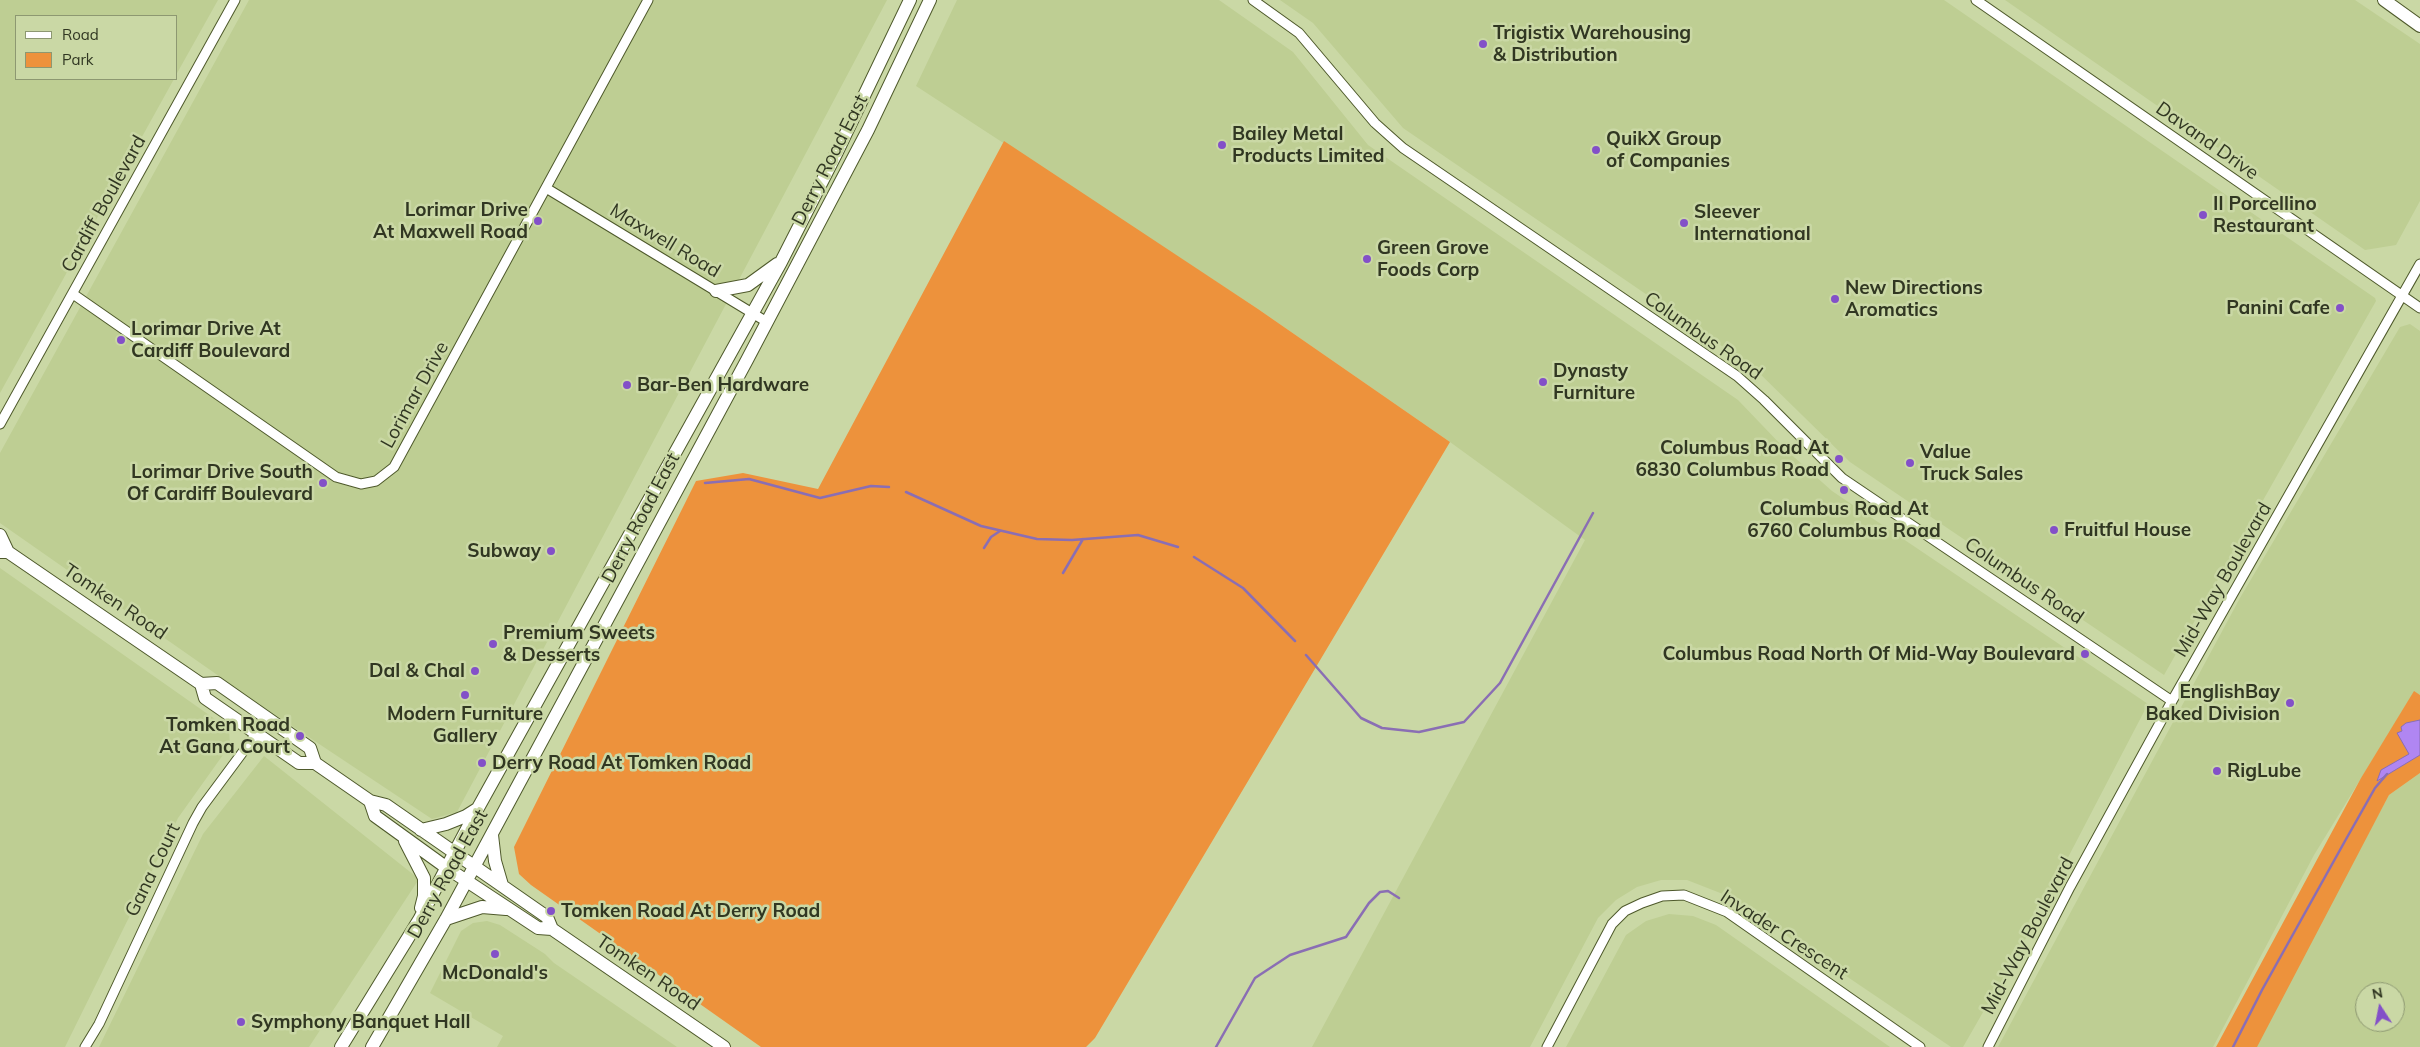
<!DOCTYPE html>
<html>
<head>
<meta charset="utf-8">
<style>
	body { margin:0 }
	#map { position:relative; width:2420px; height:1047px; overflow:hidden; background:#cad8a5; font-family:Mulish,sans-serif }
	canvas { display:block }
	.legend { position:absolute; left:15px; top:15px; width:162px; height:65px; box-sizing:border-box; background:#cad8a5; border:1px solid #8d9871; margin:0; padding:6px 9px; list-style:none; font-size:15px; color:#313722 }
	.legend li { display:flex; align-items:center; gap:10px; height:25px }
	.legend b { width:25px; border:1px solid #8d9871 }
	.north { position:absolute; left:2355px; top:982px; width:50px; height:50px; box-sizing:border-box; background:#cad8a5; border:1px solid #8d9871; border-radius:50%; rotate:349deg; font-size:14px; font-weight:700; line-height:20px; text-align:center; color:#313722 }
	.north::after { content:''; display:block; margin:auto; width:18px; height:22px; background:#8350c8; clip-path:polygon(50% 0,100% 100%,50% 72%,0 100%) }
</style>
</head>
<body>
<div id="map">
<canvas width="2420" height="1047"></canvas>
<ul class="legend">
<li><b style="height:6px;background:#fff"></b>Road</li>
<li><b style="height:14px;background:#ed923c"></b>Park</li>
</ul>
<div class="north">N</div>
</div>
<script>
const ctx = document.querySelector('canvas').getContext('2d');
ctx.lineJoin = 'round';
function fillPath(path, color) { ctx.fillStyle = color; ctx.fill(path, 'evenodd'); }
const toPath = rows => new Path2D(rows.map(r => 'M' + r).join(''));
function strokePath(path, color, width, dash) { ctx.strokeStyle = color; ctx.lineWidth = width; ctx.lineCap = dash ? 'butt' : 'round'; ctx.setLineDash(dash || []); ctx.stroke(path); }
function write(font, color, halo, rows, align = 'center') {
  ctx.font = font + ' Mulish,sans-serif'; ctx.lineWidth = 5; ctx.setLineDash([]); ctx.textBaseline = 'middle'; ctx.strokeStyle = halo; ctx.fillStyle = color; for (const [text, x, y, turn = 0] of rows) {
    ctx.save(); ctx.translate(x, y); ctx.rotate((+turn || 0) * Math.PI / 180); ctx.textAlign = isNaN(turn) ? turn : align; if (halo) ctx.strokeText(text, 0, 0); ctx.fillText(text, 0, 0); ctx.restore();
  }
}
fillPath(toPath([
	[0,0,218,0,176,75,176,16,16,16,16,79,174,79,0,393],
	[249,0,887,0,457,812,432,819,256,702,0,523,0,453],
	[957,0,1219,0,1293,52,1368,145,1738,400,1785,449,1832,491,2148,704,2002,984,1986,1007,1963,1047,1951,1047,1728,896,1687,880,1661,880,1637,887,1616,900,1598,918,1530,1047,1312,1047,1585,540,1450,442,1258,309,916,86],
	[1280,0,1944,0,2375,298,2376,301,2164,675,1850,462,1754,368,1403,128,1313,23],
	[2005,0,2355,0,2420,44,2420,201,2396,245,2365,250],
	[2410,324,2420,331,2420,695,2414,692,2314,855,2213,1047,1998,1047,2240,598,2400,327],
	[0,568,229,729,230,745,178,818,65,1047,0,1047],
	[264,756,419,879,309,1047,99,1047,203,834],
	[2420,773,2420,1047,2253,1047,2389,795],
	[2365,992,2395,992,2395,1022,2365,1022],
	[1669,914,1693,916,1716,925,1890,1047,1566,1047,1626,935,1646,921],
	[487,921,500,925,545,954,554,963,677,1047,497,1047,503,1036,430,993,461,931,473,923]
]), '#bece93');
fillPath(toPath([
	[1004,141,1258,309,1450,442,1095,1038,1086,1047,761,1047,531,885,519,874,514,847,696,481,743,473,818,489],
	[2414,691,2420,695,2420,773,2389,795,2257,1047,2216,1047,2361,778]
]), '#ed923c');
const water = toPath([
	[2420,720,2420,755,2377,781,2381,770,2409,754,2397,733,2402,731,2401,727,2406,723,2420,720]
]);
fillPath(water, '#b086f2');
strokePath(water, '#8a6eb4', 1);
strokePath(toPath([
	[705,483,749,479,820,498,871,486,889,487],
	[906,492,981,526,1037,539,1072,540,1138,535,1178,547],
	[984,548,991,537,1000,531],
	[1194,557,1243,588,1295,641],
	[1063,573,1083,539],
	[1306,655,1361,718,1382,728,1419,732,1464,722,1500,683,1593,513],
	[1216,1047,1255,978,1290,955,1346,937,1369,903,1380,892,1388,891,1399,898],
	[2233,1047,2262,990,2345,841,2375,788,2387,774]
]), '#8a6eb4', 2.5);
const minor = toPath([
	[1253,0,1299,33,1375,123,1403,148,1737,376,1764,400,1842,478,2172,701],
	[1976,0,2420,308],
	[546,188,767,322],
	[73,294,336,477,361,484,376,481,394,467,648,0],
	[0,424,235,0],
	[85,1047,99,1024,193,823,202,807,268,718],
	[1547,1047,1612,924,1625,911,1642,903,1662,896,1684,895,1727,912,1920,1047],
	[1988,1047,2070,887,2172,701,2420,264]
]);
const secondary = toPath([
	[2384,0,2420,26],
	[716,291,748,285,777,264],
	[0,535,8,552],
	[0,552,8,552,201,684,217,683,310,748,315,763,370,801,386,805,547,917,552,929],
	[201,684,205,698,299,763,315,763],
	[370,801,375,816,447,868,538,928,552,929,724,1047],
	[421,830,446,824,466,816,477,809],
	[492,835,495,861,502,885],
	[405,841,424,878,424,896,421,908],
	[446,919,482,907,506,909],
	[341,1047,419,920,478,808,781,262,837,152,910,0],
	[372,1047,446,919,747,360,868,130,930,0]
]);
strokePath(minor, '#4e592b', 11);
strokePath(secondary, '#4e592b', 14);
strokePath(minor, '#fff', 9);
strokePath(secondary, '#fff', 12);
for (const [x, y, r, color] of [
	[1483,44,5,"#8350c8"],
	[1222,145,5,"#8350c8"],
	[1596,150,5,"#8350c8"],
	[2203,215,5,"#8350c8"],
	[538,221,5,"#8350c8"],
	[1684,223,5,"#8350c8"],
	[1367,259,5,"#8350c8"],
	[1835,299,5,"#8350c8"],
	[2340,308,5,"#8350c8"],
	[121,340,5,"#8350c8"],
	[1543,382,5,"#8350c8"],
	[627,385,5,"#8350c8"],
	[1839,459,5,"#8350c8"],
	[1910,463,5,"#8350c8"],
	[323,483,5,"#8350c8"],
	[1844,490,5,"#8350c8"],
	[2054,530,5,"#8350c8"],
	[551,551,5,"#8350c8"],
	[493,644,5,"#8350c8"],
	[2085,654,5,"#8350c8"],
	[475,671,5,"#8350c8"],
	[465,695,5,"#8350c8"],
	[2290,703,5,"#8350c8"],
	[300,736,5,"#8350c8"],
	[482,763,5,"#8350c8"],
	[2217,771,5,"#8350c8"],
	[551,911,5,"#8350c8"],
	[495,954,5,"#8350c8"],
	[241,1022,5,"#8350c8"]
]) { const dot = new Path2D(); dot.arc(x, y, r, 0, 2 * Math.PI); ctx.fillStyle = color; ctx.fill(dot); strokePath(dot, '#cad8a5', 2); }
write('bold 19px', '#313722', '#cad8a5', [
	["Trigistix Warehousing",1493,33],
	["& Distribution",1493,55],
	["Bailey Metal",1232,134],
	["Products Limited",1232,156],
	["QuikX Group",1606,139],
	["of Companies",1606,161],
	["Il Porcellino",2213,204],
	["Restaurant",2213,226],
	["Lorimar Drive",528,210,"right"],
	["At Maxwell Road",528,232,"right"],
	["Sleever",1694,212],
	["International",1694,234],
	["Green Grove",1377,248],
	["Foods Corp",1377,270],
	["New Directions",1845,288],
	["Aromatics",1845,310],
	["Panini Cafe",2330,308,"right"],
	["Lorimar Drive At",131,329],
	["Cardiff Boulevard",131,351],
	["Dynasty",1553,371],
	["Furniture",1553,393],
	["Bar-Ben Hardware",637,385],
	["Columbus Road At",1829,448,"right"],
	["6830 Columbus Road",1829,470,"right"],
	["Value",1920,452],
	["Truck Sales",1920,474],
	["Lorimar Drive South",313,472,"right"],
	["Of Cardiff Boulevard",313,494,"right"],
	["Columbus Road At",1844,509,"center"],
	["6760 Columbus Road",1844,531,"center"],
	["Fruitful House",2064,530],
	["Subway",541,551,"right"],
	["Premium Sweets",503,633],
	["& Desserts",503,655],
	["Columbus Road North Of Mid-Way Boulevard",2075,654,"right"],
	["Dal & Chal",465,671,"right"],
	["EnglishBay",2280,692,"right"],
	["Baked Division",2280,714,"right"],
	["Modern Furniture",465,714,"center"],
	["Gallery",465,736,"center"],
	["Tomken Road",290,725,"right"],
	["At Gana Court",290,747,"right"],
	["Derry Road At Tomken Road",492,763],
	["RigLube",2227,771],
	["Tomken Road At Derry Road",561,911],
	["McDonald's",495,973,"center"],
	["Symphony Banquet Hall",251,1022]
], 'left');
write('19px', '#313722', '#cad8a5', [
	["Davand Drive",2207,141,35],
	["Derry Road East",830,160,-63],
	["Cardiff Boulevard",104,204,-61],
	["Maxwell Road",665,241,31],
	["Columbus Road",1703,336,35],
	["Lorimar Drive",415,395,-61],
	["Derry Road East",641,518,-62],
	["Mid-Way Boulevard",2223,580,-60],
	["Columbus Road",2024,581,34],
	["Tomken Road",115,602,34],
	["Gana Court",153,870,-64],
	["Derry Road East",448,874,-61],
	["Invader Crescent",1784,935,33],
	["Mid-Way Boulevard",2028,936,-62],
	["Tomken Road",648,973,34]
]);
</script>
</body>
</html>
